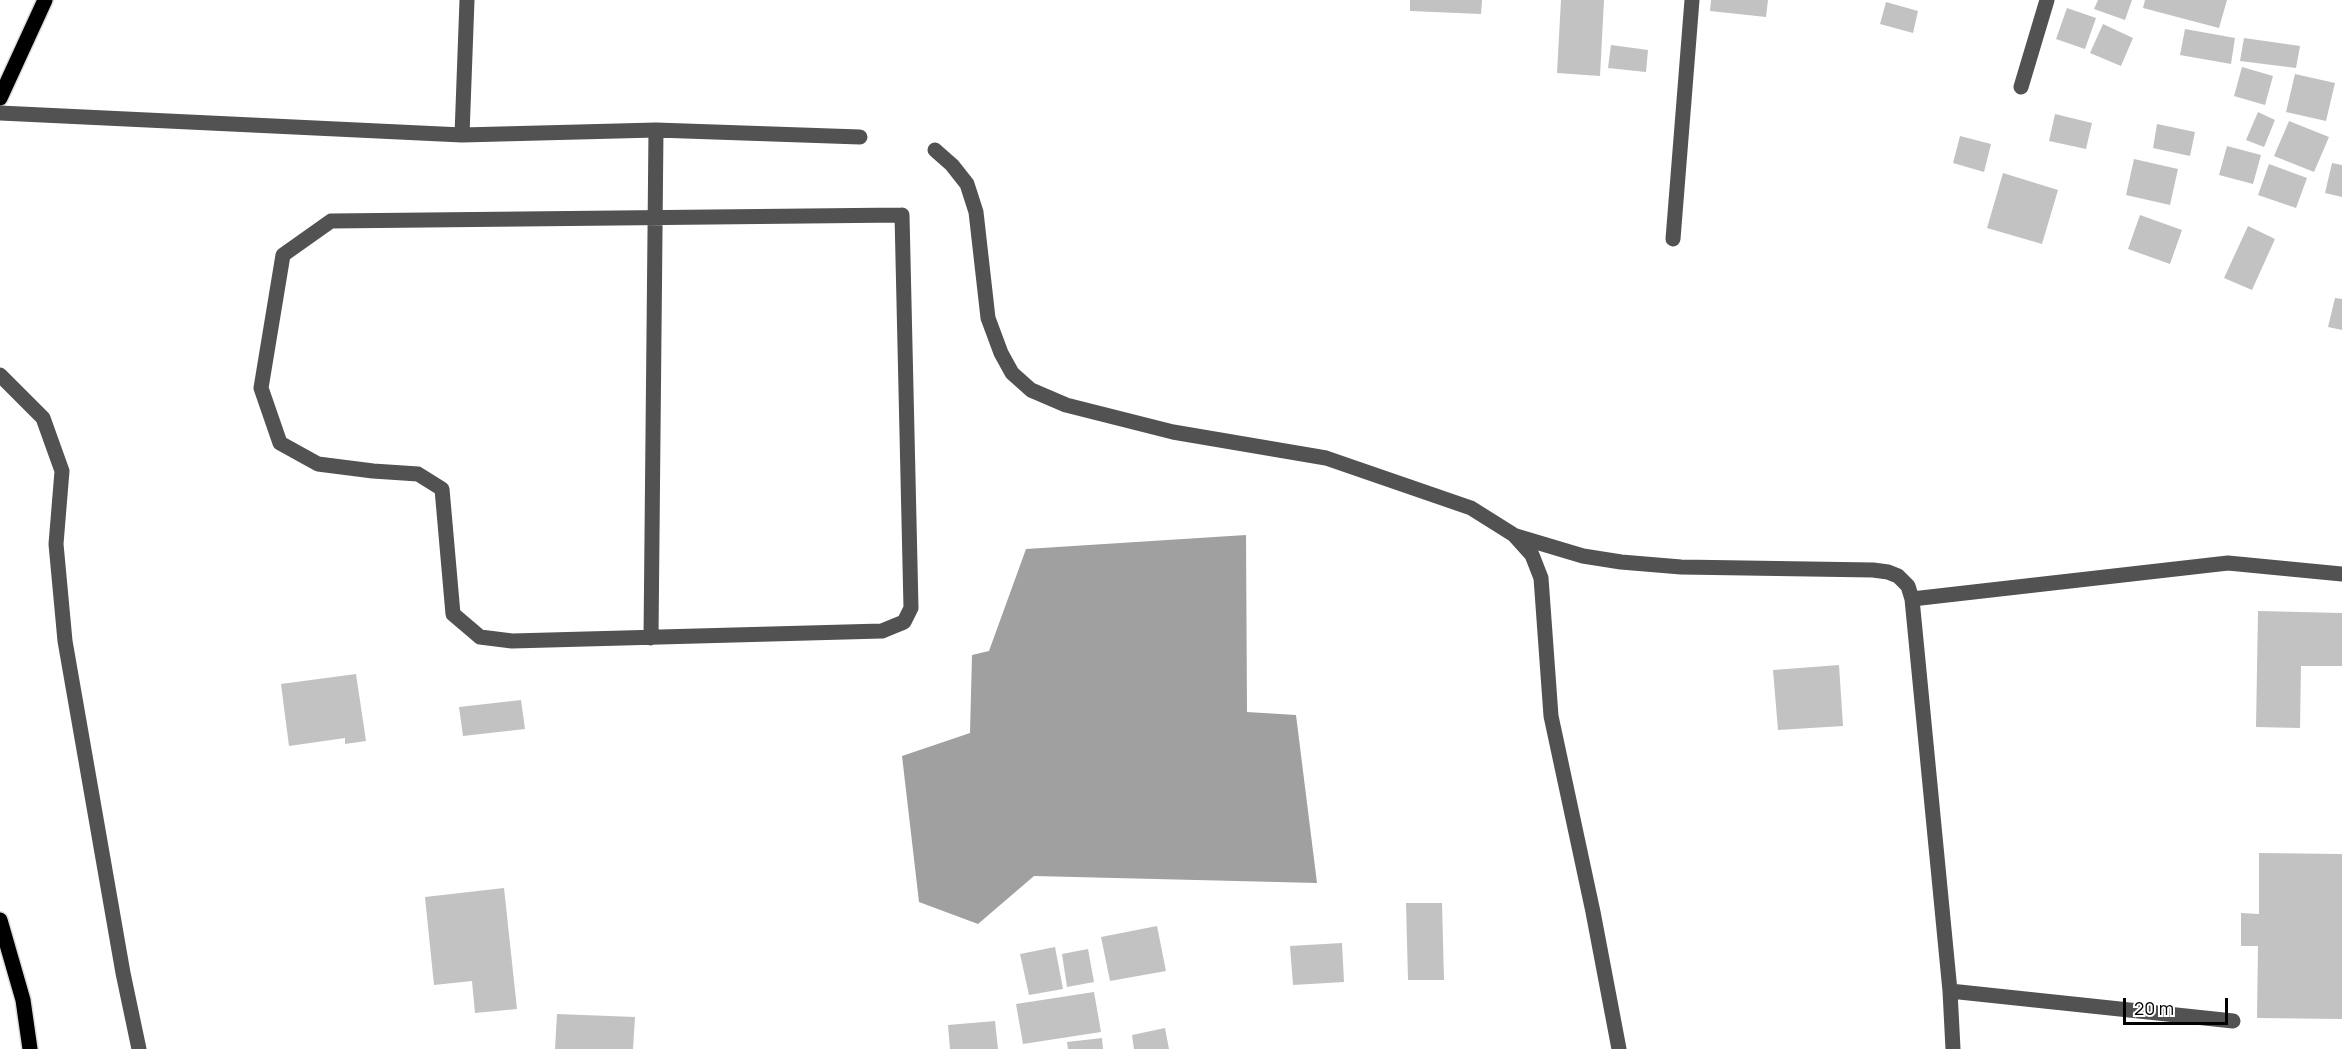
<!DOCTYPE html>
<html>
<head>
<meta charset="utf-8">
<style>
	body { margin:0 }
	#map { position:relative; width:2342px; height:1049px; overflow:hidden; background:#fff; font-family:Manrope,sans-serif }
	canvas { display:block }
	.scale { position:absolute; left:2123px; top:998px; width:105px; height:27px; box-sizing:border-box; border:3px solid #000; border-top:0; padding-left:8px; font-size:18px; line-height:21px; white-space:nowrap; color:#000; -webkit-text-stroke:4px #fff; paint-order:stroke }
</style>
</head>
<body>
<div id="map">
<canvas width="2342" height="1049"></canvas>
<div class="scale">20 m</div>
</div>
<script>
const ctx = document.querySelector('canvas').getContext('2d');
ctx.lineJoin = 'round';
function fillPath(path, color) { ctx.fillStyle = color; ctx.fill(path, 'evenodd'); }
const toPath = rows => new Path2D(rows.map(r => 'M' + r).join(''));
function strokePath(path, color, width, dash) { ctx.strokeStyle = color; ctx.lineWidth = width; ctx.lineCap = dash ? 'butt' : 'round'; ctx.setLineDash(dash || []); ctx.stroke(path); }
fillPath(toPath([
	[1246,535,1247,712,1296,715,1317,883,1034,876,978,924,919,902,902,756,970,733,972,655,989,651,1026,549]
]), '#a0a0a0');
fillPath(toPath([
	[1410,0,1482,0,1481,14,1410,11],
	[1561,0,1604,0,1600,76,1557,73],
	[1711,0,1768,0,1766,17,1710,11],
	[2098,0,2132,0,2125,20,2094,9],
	[2145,0,2227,0,2219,28,2143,8],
	[1886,2,1918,11,1913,33,1880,24],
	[2067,8,2096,18,2085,49,2056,39],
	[2103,24,2133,38,2121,66,2090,53],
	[2185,29,2235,38,2231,64,2180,55],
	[2244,38,2300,46,2296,68,2240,61],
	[1611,45,1648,50,1646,72,1608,68],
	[2242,67,2273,76,2265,105,2234,96],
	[2295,74,2335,83,2326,121,2286,112],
	[2258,112,2275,120,2264,147,2246,140],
	[2055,114,2092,123,2086,149,2049,141],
	[2289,121,2329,137,2314,172,2274,156],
	[2157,124,2195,132,2190,156,2153,148],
	[1960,136,1991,144,1984,172,1953,163],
	[2227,146,2261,155,2253,184,2219,175],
	[2134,159,2178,169,2170,205,2126,195],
	[2332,163,2342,165,2342,197,2325,193],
	[2269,164,2307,178,2296,208,2258,195],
	[2003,173,2058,190,2042,244,1987,228],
	[2140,215,2182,230,2170,264,2128,249],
	[2248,226,2275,239,2252,290,2224,278],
	[2335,298,2342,299,2342,330,2328,327],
	[2258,611,2342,613,2342,666,2301,666,2300,728,2256,727],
	[1839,665,1843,726,1778,730,1773,670],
	[356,674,366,741,345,744,345,738,289,746,281,684],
	[521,700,525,729,463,736,459,707],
	[2259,853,2342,854,2342,1019,2257,1018,2258,946,2241,946,2241,913,2259,914],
	[504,888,517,1009,475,1013,472,981,434,985,425,897],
	[1406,903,1442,903,1444,980,1408,980],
	[1157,926,1166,971,1110,981,1101,937],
	[1342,943,1344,982,1293,985,1290,946],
	[1055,947,1063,989,1029,995,1020,954],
	[1088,949,1094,982,1067,987,1062,954],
	[1094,992,1101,1032,1023,1044,1016,1004],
	[557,1014,635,1017,633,1049,555,1049],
	[995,1021,998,1049,950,1049,948,1025],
	[1165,1028,1169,1049,1134,1049,1132,1035],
	[1102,1038,1103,1049,1068,1049,1067,1042]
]), '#c2c2c2');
const major = toPath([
	[0,98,45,0],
	[0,920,23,1000,30,1049]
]);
strokePath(major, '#dbdbdb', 18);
strokePath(toPath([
	[2021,87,2047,0],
	[0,113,462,135,656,130,860,137],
	[462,135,467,0],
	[935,150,952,165,967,184,976,212,988,318,1001,353,1012,373,1031,390,1066,405,1173,432,1326,458,1471,508,1514,535,1532,555,1541,578,1551,716,1593,912,1619,1049],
	[902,215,911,608,904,622,882,631,512,641,480,637,453,614,442,489,418,474,373,471,318,464,280,443,261,388,283,255,331,221,902,215],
	[1673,239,1692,0],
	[0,375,43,418,62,471,56,544,65,641,123,973,139,1049],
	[1516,536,1583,556,1621,562,1681,567,1873,570,1888,572,1898,576,1908,586,1912,599,1950,991,1953,1049],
	[1912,599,2228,563,2342,574],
	[651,638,656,130],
	[1950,991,2233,1021]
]), '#525252', 15);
strokePath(major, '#000', 15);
</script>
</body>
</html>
